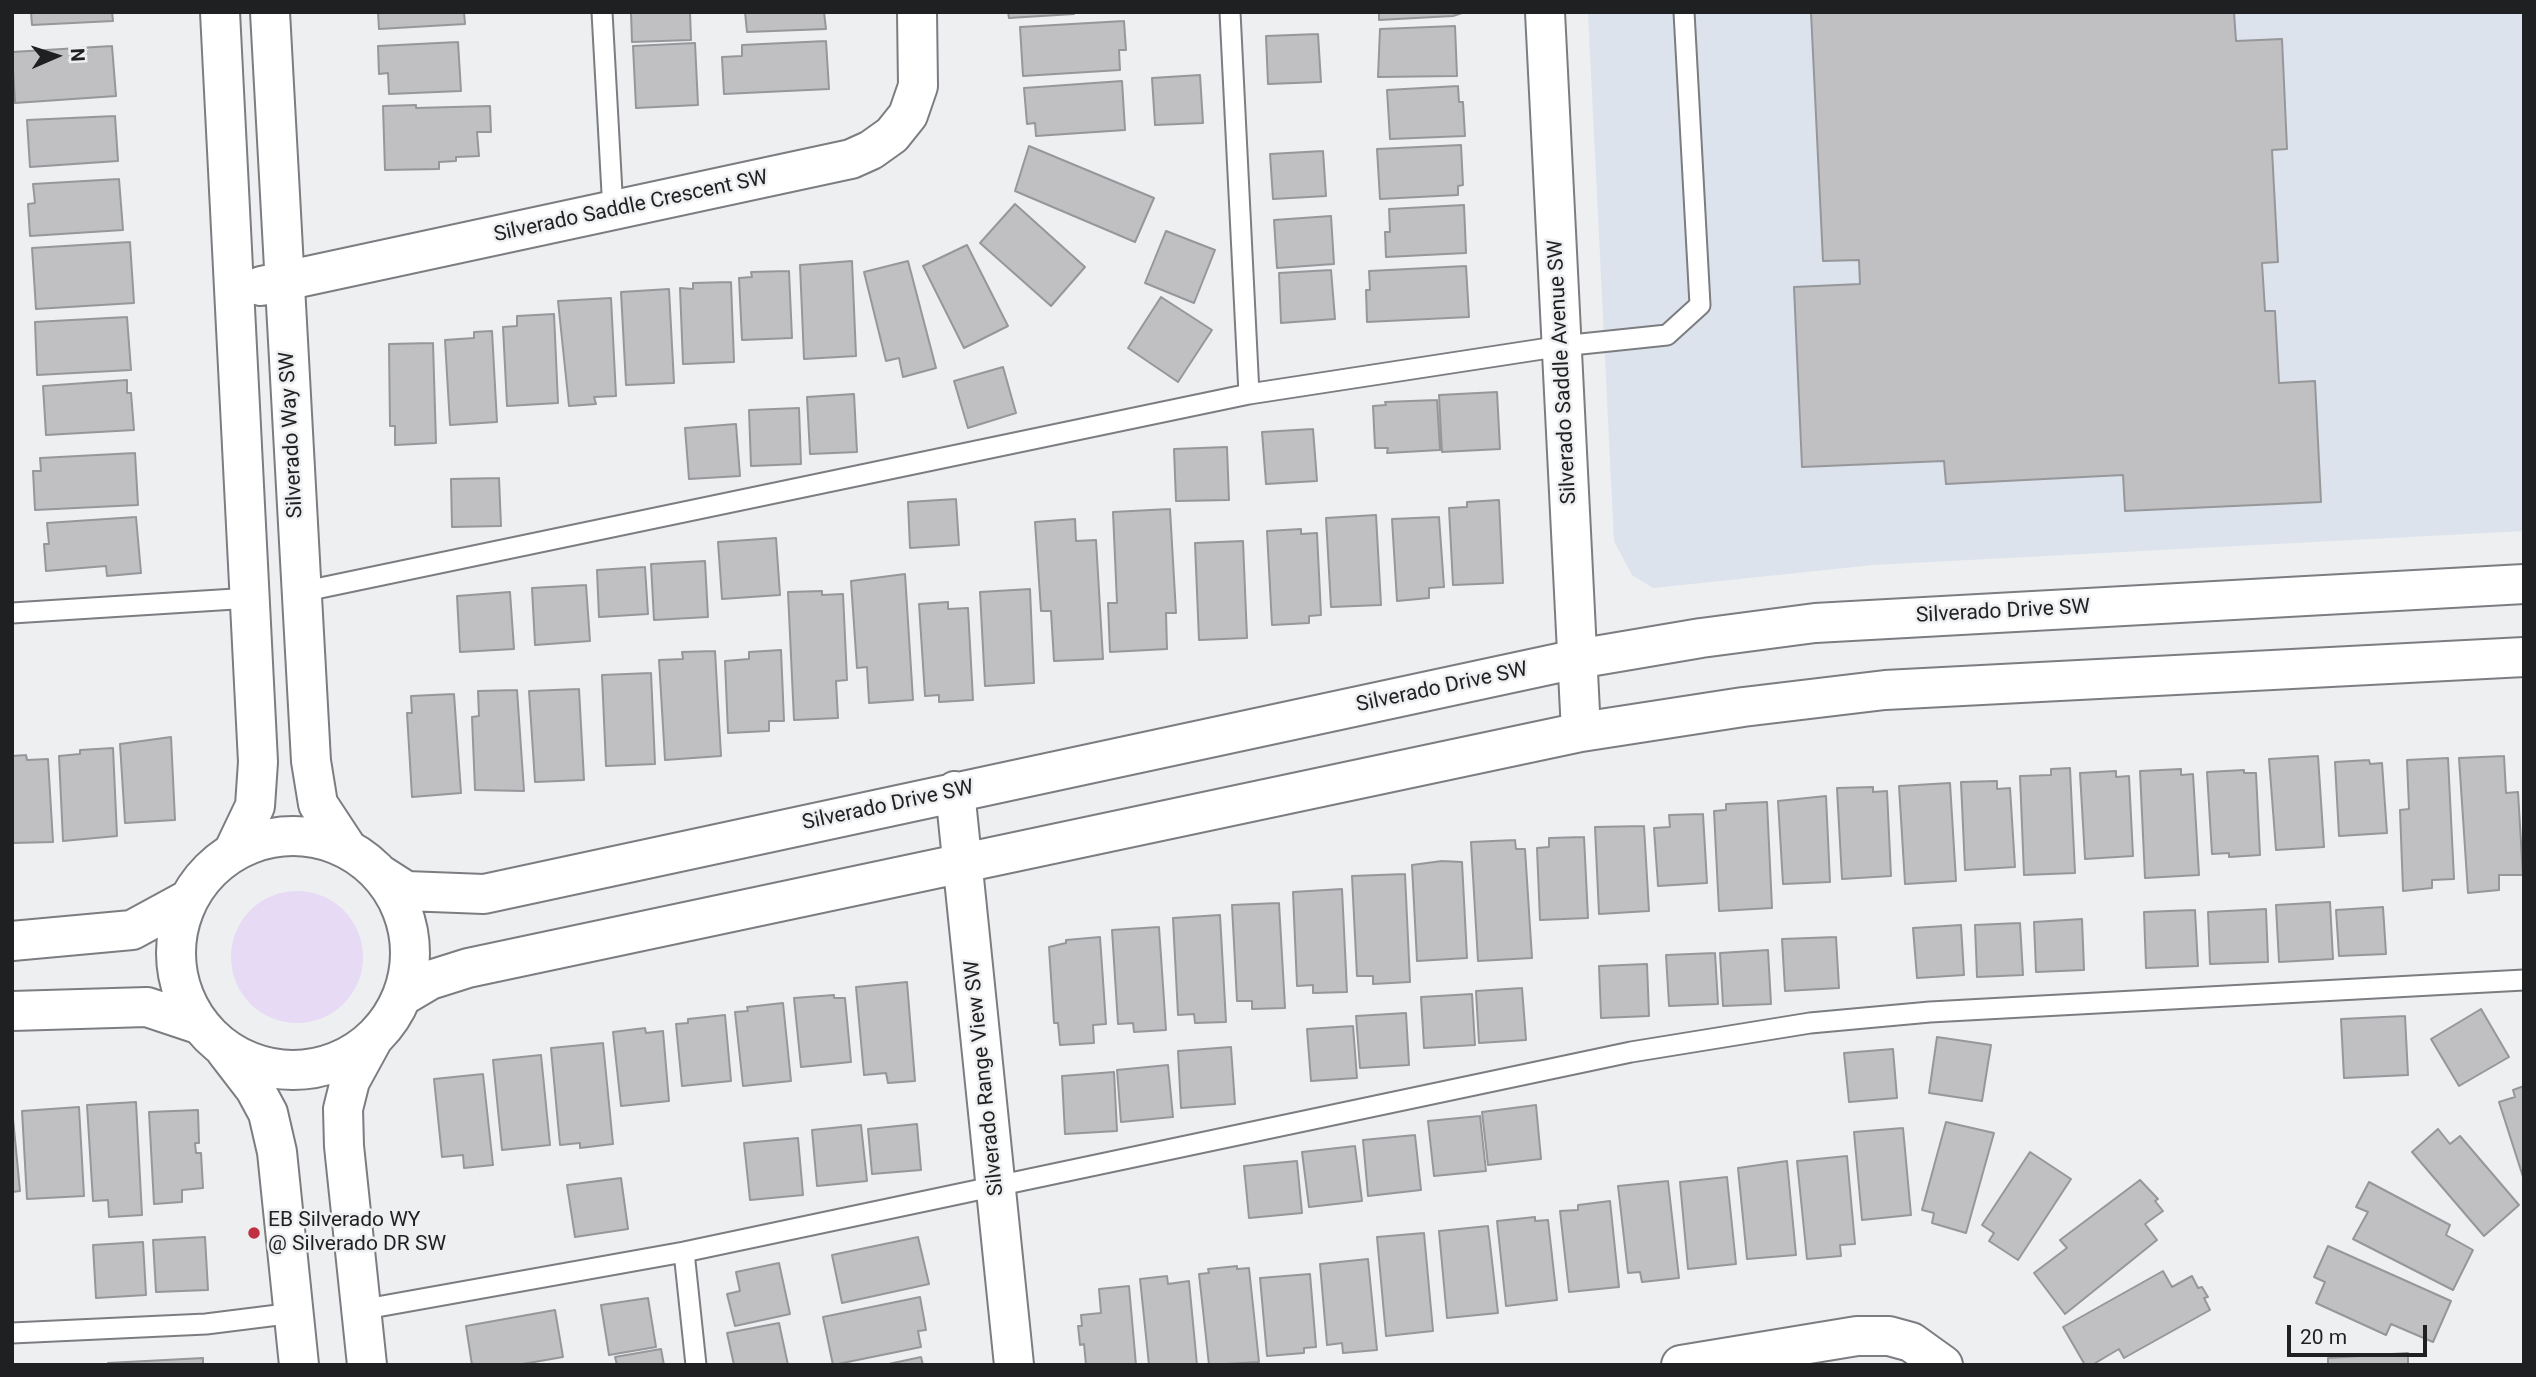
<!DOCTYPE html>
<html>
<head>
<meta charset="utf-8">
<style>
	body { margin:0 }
	#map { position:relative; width:2536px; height:1377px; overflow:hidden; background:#edeff1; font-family:Roboto,sans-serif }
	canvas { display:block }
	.frame { position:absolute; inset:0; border:14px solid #1f2021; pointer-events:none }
	.north { position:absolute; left:21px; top:21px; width:70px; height:70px; -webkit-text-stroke:5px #edeff1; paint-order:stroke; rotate:87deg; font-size:19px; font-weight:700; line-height:28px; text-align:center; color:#1f2021 }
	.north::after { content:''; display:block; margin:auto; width:24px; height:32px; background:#1f2021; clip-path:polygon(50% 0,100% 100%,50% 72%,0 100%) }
	.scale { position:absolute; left:2287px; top:1325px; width:140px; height:32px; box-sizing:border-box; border:4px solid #1f2021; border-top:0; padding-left:9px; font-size:21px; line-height:24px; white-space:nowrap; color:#1f2021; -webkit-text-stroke:5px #edeff1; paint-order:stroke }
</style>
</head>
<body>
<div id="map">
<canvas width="2536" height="1377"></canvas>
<div class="frame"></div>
<div class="north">N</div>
<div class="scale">20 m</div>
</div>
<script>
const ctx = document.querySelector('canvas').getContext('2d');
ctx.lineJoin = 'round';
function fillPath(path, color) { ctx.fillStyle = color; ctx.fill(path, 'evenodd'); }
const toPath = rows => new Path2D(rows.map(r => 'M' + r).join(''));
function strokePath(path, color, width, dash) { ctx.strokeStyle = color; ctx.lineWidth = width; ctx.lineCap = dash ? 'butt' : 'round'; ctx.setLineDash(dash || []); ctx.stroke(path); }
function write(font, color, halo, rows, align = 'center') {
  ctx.font = font + ' Roboto,sans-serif'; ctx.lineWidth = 5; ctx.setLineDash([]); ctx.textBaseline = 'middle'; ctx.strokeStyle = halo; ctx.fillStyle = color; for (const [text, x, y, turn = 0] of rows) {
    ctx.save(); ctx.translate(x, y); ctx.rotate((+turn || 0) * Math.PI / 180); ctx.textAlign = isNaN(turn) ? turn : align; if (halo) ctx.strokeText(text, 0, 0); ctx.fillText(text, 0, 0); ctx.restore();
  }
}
fillPath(toPath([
	[1588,12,2524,12,2524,531,1873,565,1653,588,1632,575,1614,541]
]), '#dce3ec');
fillPath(toPath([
	'231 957a66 66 0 1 1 132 0a66 66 0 1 1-132 0Z'
]), '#e6daf5');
const building = toPath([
	[31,12,112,12,113,21,32,25,31,12],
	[378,12,464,12,465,24,379,29,378,12],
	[631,12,690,12,691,40,632,42,631,12],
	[745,12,824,12,826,29,747,32,745,12],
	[1008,12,1074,12,1074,14,1009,18,1008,12],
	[1379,12,1462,12,1462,13,1453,16,1379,20,1379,12],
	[1811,12,2234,12,2236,41,2282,39,2287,149,2272,150,2278,262,2262,263,2265,311,2275,311,2279,383,2315,381,2321,502,2125,511,2123,475,1946,484,1944,461,1802,467,1794,287,1860,284,1859,260,1823,261,1811,12],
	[1124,21,1126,50,1119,50,1120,70,1023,76,1020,27,1124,21],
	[1455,26,1457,76,1378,77,1380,29,1455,26],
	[1318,34,1321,82,1268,84,1266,36,1318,34],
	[826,41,829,89,724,94,722,57,742,56,742,45,826,41],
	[458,42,461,91,389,94,388,73,379,74,378,46,458,42],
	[695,43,698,105,636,108,633,46,695,43],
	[112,46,116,96,15,103,12,52,112,46],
	[1200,75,1203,123,1155,125,1152,78,1200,75],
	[1122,81,1125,130,1036,136,1035,123,1027,124,1024,88,1122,81],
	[1458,86,1459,102,1463,102,1465,136,1390,139,1387,90,1458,86],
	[416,105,416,108,490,106,491,132,477,132,479,156,456,157,456,161,439,162,439,169,385,170,383,106,416,105],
	[115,116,118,161,30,167,27,120,115,116],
	[1461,145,1463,185,1458,186,1458,195,1380,199,1377,149,1461,145],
	[1029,146,1154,198,1135,242,1015,191,1029,146],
	[1323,151,1326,196,1273,199,1270,154,1323,151],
	[119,179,123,230,30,236,28,204,35,203,33,184,119,179],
	[1015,204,1085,267,1051,306,980,243,1015,204],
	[1464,205,1466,253,1386,257,1385,232,1390,232,1389,209,1464,205],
	[1331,216,1334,264,1277,268,1274,220,1331,216],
	[1166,231,1215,250,1194,303,1145,283,1166,231],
	[130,242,134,303,36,309,32,248,130,242],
	[967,245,1008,326,964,348,923,266,967,245],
	[852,261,856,356,804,359,800,265,852,261],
	[908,261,936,368,903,377,899,358,886,361,864,272,908,261],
	[1466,266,1469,317,1367,322,1366,290,1370,290,1369,271,1466,266],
	[1331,270,1335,319,1281,323,1279,273,1331,270],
	[789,271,792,338,742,340,739,278,752,277,751,272,789,271],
	[731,282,734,362,683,364,680,288,693,289,693,283,731,282],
	[669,289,674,383,626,385,621,292,669,289],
	[1161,297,1212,330,1178,382,1128,348,1161,297],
	[611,298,616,396,594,397,596,404,569,406,558,301,611,298],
	[554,314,558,403,507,406,503,327,517,326,517,316,554,314],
	[127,317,131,370,37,375,35,322,127,317],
	[492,331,497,422,450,425,445,340,474,338,474,332,492,331],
	[433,343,436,443,395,445,395,426,390,426,389,344,433,343],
	[1003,367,1016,413,968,428,954,381,1003,367],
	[127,380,127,393,131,393,134,430,46,435,43,386,127,380],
	[1497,392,1500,449,1442,452,1439,395,1497,392],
	[854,394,857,452,810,454,807,397,854,394],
	[1437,400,1440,450,1387,453,1388,448,1375,448,1373,406,1386,405,1385,402,1437,400],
	[799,408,801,464,751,466,749,410,799,408],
	[736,424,740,476,689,479,685,428,736,424],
	[1313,429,1317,481,1266,484,1262,432,1313,429],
	[1227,447,1229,500,1176,501,1174,449,1227,447],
	[135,453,138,505,35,510,33,471,41,471,40,458,135,453],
	[499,478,501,526,452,527,451,479,499,478],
	[956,499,959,545,910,548,908,502,956,499],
	[1499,500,1503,583,1453,585,1449,508,1467,507,1467,502,1499,500],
	[1170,509,1176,613,1166,613,1167,649,1110,652,1108,603,1117,603,1113,512,1170,509],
	[1376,515,1381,605,1331,607,1326,518,1376,515],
	[136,517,141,573,107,576,106,566,46,571,44,544,49,544,47,523,136,517],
	[1439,517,1444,587,1429,588,1429,598,1397,601,1392,519,1439,517],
	[1075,519,1076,541,1096,540,1103,659,1054,661,1051,611,1041,611,1035,522,1075,519],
	[1301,529,1301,534,1317,533,1321,615,1309,616,1309,623,1272,625,1267,531,1301,529],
	[776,538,780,595,722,599,718,542,776,538],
	[1243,541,1247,638,1199,640,1195,543,1243,541],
	[705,561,708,617,654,620,651,564,705,561],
	[645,567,648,614,599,617,597,570,645,567],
	[905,574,913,700,869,703,867,667,857,668,851,581,905,574],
	[586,585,590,641,535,645,532,588,586,585],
	[1030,589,1034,683,985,686,980,592,1030,589],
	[822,591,822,595,843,594,847,680,836,681,838,718,794,720,788,592,822,591],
	[510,592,514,649,460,652,457,596,510,592],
	[948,602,948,609,968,608,973,700,939,702,939,695,925,696,919,604,948,602],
	[781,650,784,721,769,721,769,731,728,733,725,661,749,659,749,652,781,650],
	[715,651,721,756,665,760,659,660,683,659,682,652,715,651],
	[651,673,655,764,606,766,602,675,651,673],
	[579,689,584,780,535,782,529,691,579,689],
	[517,690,524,791,475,790,472,717,479,716,478,691,517,690],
	[454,694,461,793,412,797,407,713,412,713,411,696,454,694],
	[171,737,175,820,125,823,120,744,171,737],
	[113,748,117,836,63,841,59,756,80,754,80,750,113,748],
	[26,755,27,760,48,759,53,842,12,843,12,756,26,755],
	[2318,756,2324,847,2276,850,2269,759,2318,756],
	[2504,756,2506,793,2518,792,2523,875,2499,875,2499,890,2468,893,2459,758,2504,756],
	[2448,758,2454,879,2432,880,2432,888,2403,891,2400,810,2409,809,2407,760,2448,758],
	[2369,760,2370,764,2382,763,2387,833,2339,836,2335,762,2369,760],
	[2070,768,2075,873,2024,875,2020,776,2051,775,2051,769,2070,768],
	[2181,769,2181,775,2193,774,2199,875,2145,878,2140,771,2181,769],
	[2244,770,2244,773,2256,773,2260,855,2229,857,2229,853,2212,854,2207,772,2244,770],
	[2116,771,2116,777,2129,776,2133,856,2085,859,2080,773,2116,771],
	[1997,781,1997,789,2010,788,2015,867,1965,870,1961,782,1997,781],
	[1950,783,1956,881,1905,884,1899,786,1950,783],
	[1873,787,1873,792,1887,791,1891,876,1842,879,1837,788,1873,787],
	[1826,796,1830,882,1783,884,1778,801,1826,796],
	[1767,802,1772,908,1719,911,1714,811,1726,810,1726,804,1767,802],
	[1703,814,1707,883,1658,886,1654,828,1670,827,1669,815,1703,814],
	[1644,826,1649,911,1599,914,1595,827,1644,826],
	[1584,837,1588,918,1540,920,1537,848,1549,847,1549,838,1584,837],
	[1515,840,1516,849,1525,849,1532,958,1478,961,1471,842,1515,840],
	[1442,861,1462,862,1467,958,1417,961,1412,865,1442,861],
	[1405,874,1410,982,1373,984,1373,976,1357,976,1352,876,1405,874],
	[1342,889,1347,992,1313,993,1313,985,1297,986,1293,892,1342,889],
	[2330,902,2333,959,2279,962,2276,905,2330,902],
	[1279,903,1285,1008,1252,1009,1252,1001,1237,1001,1232,905,1279,903],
	[2383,907,2386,954,2339,956,2336,910,2383,907],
	[2266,909,2268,962,2210,964,2208,912,2266,909],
	[2195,910,2198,966,2146,968,2144,912,2195,910],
	[1220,915,1226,1022,1195,1023,1194,1014,1178,1015,1173,918,1220,915],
	[2082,919,2084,970,2036,972,2034,922,2082,919],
	[2020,923,2023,975,1977,977,1975,925,2020,923],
	[1961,925,1964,975,1917,978,1913,928,1961,925],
	[1159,927,1166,1030,1134,1032,1133,1023,1118,1024,1112,930,1159,927],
	[1100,937,1106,1024,1093,1025,1094,1043,1060,1045,1058,1023,1054,1023,1049,947,1066,943,1066,940,1100,937],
	[1836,937,1839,988,1785,991,1782,939,1836,937],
	[1768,950,1771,1004,1723,1006,1720,953,1768,950],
	[1715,953,1718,1004,1669,1006,1666,955,1715,953],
	[1647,964,1649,1016,1601,1018,1599,966,1647,964],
	[907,982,915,1081,888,1083,886,1073,864,1075,856,987,907,982],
	[1522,988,1526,1040,1479,1043,1476,991,1522,988],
	[1472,994,1475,1045,1424,1048,1421,997,1472,994],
	[834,995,834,998,845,998,851,1062,801,1067,794,998,834,995],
	[783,1003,791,1081,743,1086,735,1012,748,1011,747,1007,783,1003],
	[2481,1009,2509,1057,2459,1086,2431,1039,2481,1009],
	[1406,1013,1409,1065,1360,1068,1356,1016,1406,1013],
	[725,1015,731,1081,682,1086,676,1024,688,1023,688,1019,725,1015],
	[2405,1016,2408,1075,2344,1078,2341,1019,2405,1016],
	[1353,1026,1357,1078,1311,1081,1307,1029,1353,1026],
	[645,1028,646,1033,663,1031,669,1101,621,1106,613,1032,645,1028],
	[1937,1037,1991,1045,1982,1101,1929,1093,1937,1037],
	[603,1043,613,1144,580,1148,580,1143,560,1145,551,1048,603,1043],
	[1231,1047,1235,1104,1181,1108,1178,1051,1231,1047],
	[1893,1049,1897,1098,1849,1102,1844,1053,1893,1049],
	[541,1055,550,1145,502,1150,493,1060,541,1055],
	[1168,1065,1173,1117,1121,1122,1117,1070,1168,1065],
	[1114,1072,1117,1131,1065,1134,1062,1076,1114,1072],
	[483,1074,493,1165,464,1168,463,1155,442,1157,434,1079,483,1074],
	[2524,1086,2524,1180,2499,1102,2515,1097,2513,1090,2524,1086],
	[136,1102,142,1215,109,1217,108,1200,93,1201,87,1105,136,1102],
	[1536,1105,1541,1159,1488,1165,1482,1112,1536,1105],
	[79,1107,84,1196,27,1199,22,1111,79,1107],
	[12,1108,20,1191,12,1192,12,1108],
	[198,1110,199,1143,195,1143,196,1153,201,1153,203,1188,182,1190,182,1202,154,1204,149,1112,198,1110],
	[1480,1116,1486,1171,1434,1176,1428,1121,1480,1116],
	[1946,1122,1994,1133,1966,1233,1932,1223,1934,1213,1922,1210,1946,1122],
	[917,1124,921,1170,872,1174,868,1129,917,1124],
	[861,1125,867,1181,817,1186,812,1130,861,1125],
	[1903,1128,1911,1215,1862,1220,1854,1132,1903,1128],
	[2438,1129,2450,1144,2460,1136,2519,1205,2484,1236,2412,1152,2438,1129],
	[1415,1135,1421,1190,1368,1196,1363,1140,1415,1135],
	[798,1138,803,1195,750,1200,744,1143,798,1138],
	[1355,1146,1362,1201,1309,1207,1302,1152,1355,1146],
	[2030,1152,2071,1179,2018,1260,1989,1241,1994,1233,1982,1225,2030,1152],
	[1847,1156,1855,1244,1840,1245,1841,1256,1807,1259,1797,1161,1847,1156],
	[1297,1161,1302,1213,1249,1218,1244,1166,1297,1161],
	[1787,1161,1796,1255,1747,1259,1738,1168,1787,1161],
	[1727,1177,1736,1264,1688,1269,1680,1182,1727,1177],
	[621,1178,628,1229,575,1237,567,1185,621,1178],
	[2140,1180,2158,1199,2155,1201,2163,1211,2145,1224,2157,1240,2065,1314,2034,1273,2067,1248,2060,1240,2140,1180],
	[1668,1181,1679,1278,1642,1282,1640,1272,1628,1273,1618,1186,1668,1181],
	[2369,1182,2450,1225,2446,1235,2473,1250,2453,1290,2353,1239,2368,1212,2356,1207,2369,1182],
	[1610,1201,1619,1287,1569,1292,1560,1211,1578,1210,1578,1205,1610,1201],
	[1535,1217,1535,1221,1548,1220,1557,1300,1506,1306,1497,1221,1535,1217],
	[1488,1226,1498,1313,1447,1318,1439,1231,1488,1226],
	[1424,1233,1433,1331,1386,1336,1377,1237,1424,1233],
	[205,1237,208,1290,156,1292,153,1240,205,1237],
	[918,1237,929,1284,842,1303,832,1255,918,1237],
	[143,1242,146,1295,96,1298,93,1245,143,1242],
	[2328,1246,2451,1301,2433,1342,2391,1324,2386,1335,2316,1303,2325,1282,2314,1277,2328,1246],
	[1368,1259,1377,1350,1343,1353,1342,1343,1327,1345,1320,1264,1368,1259],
	[779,1263,790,1314,735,1326,727,1294,740,1291,736,1272,779,1263],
	[1237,1266,1237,1269,1249,1268,1259,1362,1209,1365,1199,1274,1209,1273,1208,1269,1237,1266],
	[2163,1271,2172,1287,2192,1276,2198,1288,2202,1287,2208,1297,2204,1298,2210,1310,2124,1358,2119,1349,2092,1365,2085,1365,2063,1327,2163,1271],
	[1310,1274,1316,1347,1304,1348,1304,1353,1267,1356,1260,1278,1310,1274],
	[1167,1276,1168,1284,1189,1281,1197,1365,1149,1365,1140,1279,1167,1276],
	[1129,1286,1136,1365,1086,1365,1084,1344,1080,1345,1079,1335,1078,1326,1082,1326,1081,1315,1101,1313,1099,1289,1129,1286],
	[920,1297,926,1330,918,1331,921,1347,833,1365,823,1317,920,1297],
	[648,1298,656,1347,609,1355,601,1305,648,1298],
	[555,1310,563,1357,517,1365,472,1365,466,1326,555,1310],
	[779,1323,788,1365,734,1365,727,1333,779,1323],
	[661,1349,664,1365,617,1365,615,1357,661,1349],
	[2408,1353,2408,1365,2328,1365,2328,1358,2408,1353],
	[921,1357,923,1365,884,1365,921,1357],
	[203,1358,203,1365,108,1365,108,1363,203,1358]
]);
fillPath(building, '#c0c0c3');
strokePath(building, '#96979a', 2);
const service = toPath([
	[602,12,613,211],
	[1230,12,1249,394],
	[301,592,1249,394,1562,346,1667,335,1700,305,1684,12],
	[12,613,251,598],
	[684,1252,696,1365],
	[360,1310,684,1252,1631,1052,1810,1023,1930,1012,2524,980],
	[12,1333,206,1324,294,1313]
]);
const minor = toPath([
	[220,12,258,762,255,806,233,852],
	[270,12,311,761,318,804,347,848],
	[1545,12,1581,732],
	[261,286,851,159,871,150,892,135,908,115,918,86,917,12],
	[955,791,1014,1365],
	'176 953a117 117 0 1 1 234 0a117 117 0 1 1-234 0Z',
	[381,875,406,891,484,894,1577,659,1701,638,1815,623,2524,584],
	[12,941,132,930,189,899],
	[403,996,430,980,468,968,1581,732,1743,707,1885,690,2524,657],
	[12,1011,147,1007,201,1025],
	[225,1050,255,1089,268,1113,277,1152,299,1365],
	[367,1365,344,1146,343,1109,350,1081,373,1039],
	[1681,1365,1857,1336,1889,1336,1911,1342,1943,1365]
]);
strokePath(service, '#7b7d80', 23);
strokePath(minor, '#7b7d80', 42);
strokePath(service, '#fff', 19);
strokePath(minor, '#fff', 38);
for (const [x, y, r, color] of [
	[254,1233,7,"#c13042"]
]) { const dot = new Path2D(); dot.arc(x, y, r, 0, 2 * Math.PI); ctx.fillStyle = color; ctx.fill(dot); strokePath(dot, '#edeff1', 2.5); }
write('21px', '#1f2021', '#edeff1', [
	["Silverado Saddle Crescent SW",631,207,-12],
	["Silverado Saddle Avenue SW",1563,372,-93],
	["Silverado Way SW",292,435,-93],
	["Silverado Drive SW",2003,612,-3],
	["Silverado Drive SW",1442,688,-12],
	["Silverado Drive SW",888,806,-12],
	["Silverado Range View SW",985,1078,-96]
]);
write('21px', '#1f2021', '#edeff1', [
	["EB Silverado WY",268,1221],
	["@ Silverado DR SW",268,1245]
], 'left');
</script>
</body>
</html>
